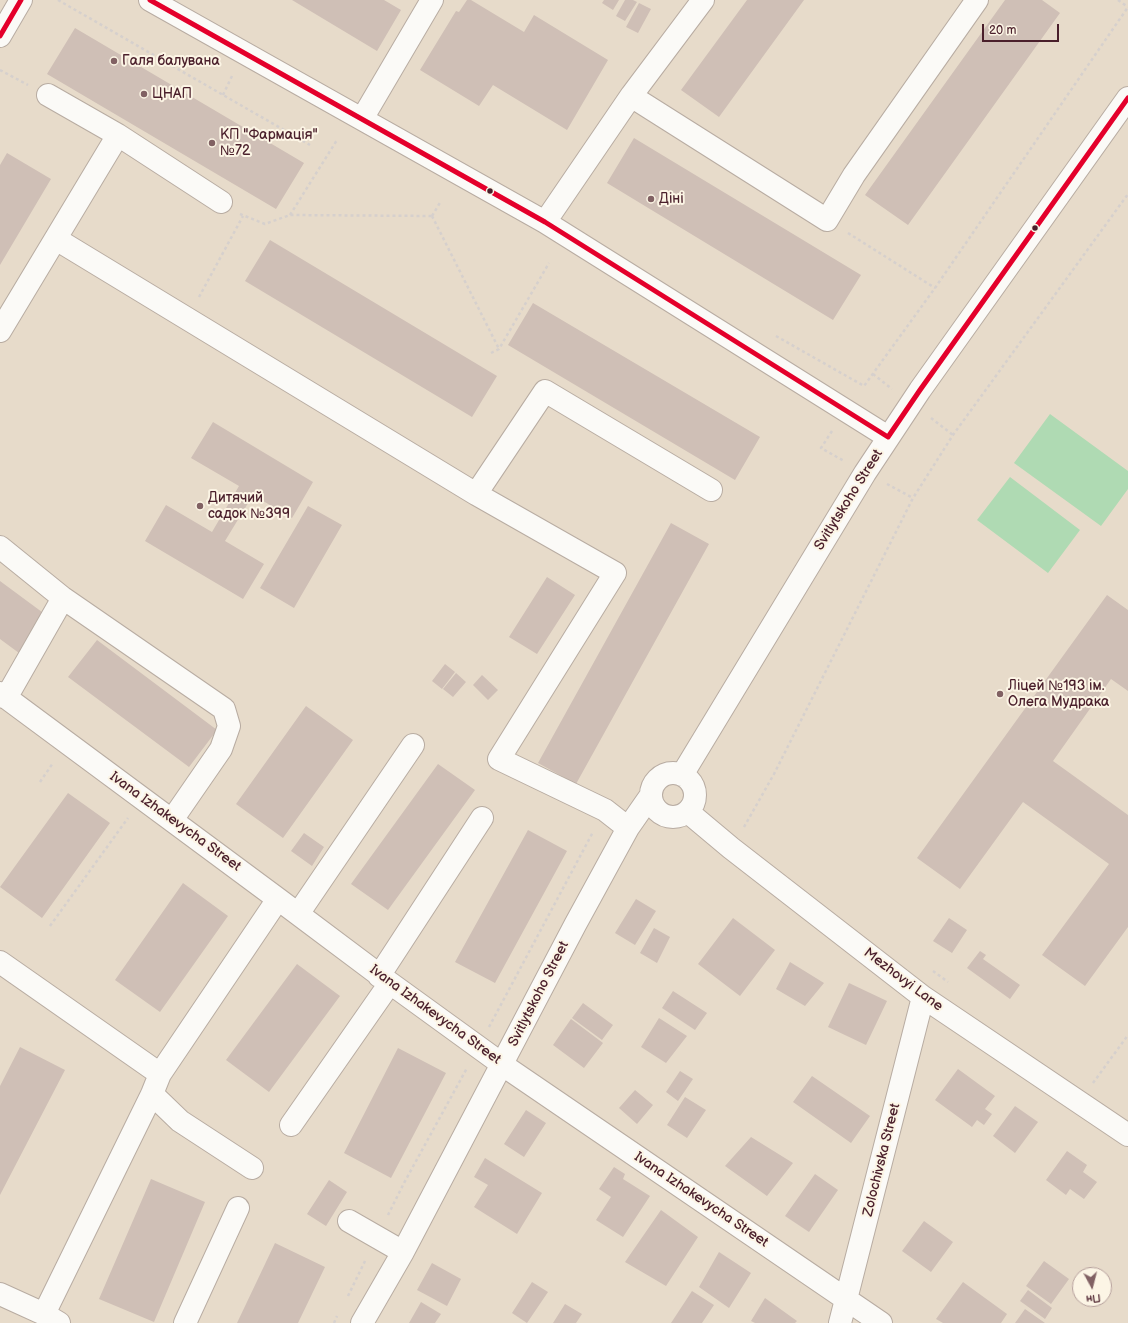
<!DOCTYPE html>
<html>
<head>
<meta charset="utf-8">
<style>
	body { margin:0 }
	#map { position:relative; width:1128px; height:1323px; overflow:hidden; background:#e7dbca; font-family:"Balsamiq Sans",sans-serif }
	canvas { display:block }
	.north { position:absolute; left:1072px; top:1267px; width:40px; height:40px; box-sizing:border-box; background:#fcf5e5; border:1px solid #b59f9b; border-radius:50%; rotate:173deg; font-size:11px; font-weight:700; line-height:16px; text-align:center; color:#4a1f2b }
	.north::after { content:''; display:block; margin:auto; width:14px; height:18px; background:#816163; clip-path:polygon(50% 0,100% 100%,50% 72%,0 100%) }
	.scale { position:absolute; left:982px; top:24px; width:77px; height:18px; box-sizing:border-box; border:2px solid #4a1f2b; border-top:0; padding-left:5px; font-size:12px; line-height:14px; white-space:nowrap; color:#4a1f2b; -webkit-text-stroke:3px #fcf5e5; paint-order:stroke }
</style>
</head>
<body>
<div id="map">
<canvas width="1128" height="1323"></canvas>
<div class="north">Пн</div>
<div class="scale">20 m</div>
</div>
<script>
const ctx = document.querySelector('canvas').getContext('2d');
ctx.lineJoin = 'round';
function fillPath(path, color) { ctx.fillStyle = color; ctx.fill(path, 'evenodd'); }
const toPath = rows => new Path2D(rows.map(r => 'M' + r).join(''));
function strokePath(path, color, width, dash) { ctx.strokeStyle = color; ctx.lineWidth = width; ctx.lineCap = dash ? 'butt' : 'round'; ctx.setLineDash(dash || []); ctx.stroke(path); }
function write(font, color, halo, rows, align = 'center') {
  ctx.font = font + ' "Balsamiq Sans",sans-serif'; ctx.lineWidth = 4; ctx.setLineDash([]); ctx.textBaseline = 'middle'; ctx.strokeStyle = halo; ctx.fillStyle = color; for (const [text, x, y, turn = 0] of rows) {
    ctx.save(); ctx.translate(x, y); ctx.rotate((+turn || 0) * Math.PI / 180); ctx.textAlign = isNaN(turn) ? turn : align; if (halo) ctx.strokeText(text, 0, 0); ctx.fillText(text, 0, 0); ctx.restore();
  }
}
fillPath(toPath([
	[1050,414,1128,471,1128,489,1101,526,1014,463],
	[1010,477,1080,530,1048,573,977,520]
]), '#afdab3');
fillPath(toPath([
	[292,0,384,0,401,10,377,51],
	[467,0,471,0,524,32,534,15,608,60,567,130,493,85,479,106,420,70,456,11,459,12],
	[604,0,619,0,613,10,602,3],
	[625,0,633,0,637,2,625,21,616,16],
	[747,0,804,0,719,117,681,90],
	[1005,0,1042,0,1060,13,908,225,865,195],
	[639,3,651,9,638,33,626,27],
	[75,28,304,163,276,209,47,74],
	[634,138,861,275,833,320,607,183],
	[7,153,51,179,0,265,0,165],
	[270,240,497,376,472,417,245,281],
	[533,303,760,437,735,480,508,345],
	[213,422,313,482,292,518,253,495,225,541,264,564,243,599,145,541,166,505,212,532,239,486,191,458],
	[308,506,342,525,294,608,260,588],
	[671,523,709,544,576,784,538,763],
	[547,577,575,595,537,654,509,637],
	[0,581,46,615,19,653,0,639],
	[1107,595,1128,610,1128,691,1111,679,1053,761,1128,815,1128,927,1085,986,1042,955,1109,864,1023,802,960,889,917,858],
	[97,640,217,730,189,767,68,677],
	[445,664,455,672,442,689,432,681],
	[456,673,466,682,453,697,443,689],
	[482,675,498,690,488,700,473,685],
	[306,706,353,740,283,838,236,804],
	[438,764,475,790,388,910,351,884],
	[68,793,110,823,42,918,0,887],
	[528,830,567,851,495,983,455,962],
	[304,833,324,847,312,866,291,851],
	[183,883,228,916,160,1012,115,980],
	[636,899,656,911,635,945,615,933],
	[733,918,775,950,740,996,698,964],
	[949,918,967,930,952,953,933,941],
	[654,928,670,937,657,963,640,953],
	[980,951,986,955,983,959,1020,985,1010,999,967,968],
	[790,962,824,983,805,1006,776,989],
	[297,964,340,996,269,1092,226,1060],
	[849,983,887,1001,866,1045,828,1027],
	[673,991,707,1013,695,1030,662,1008],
	[583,1003,613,1025,602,1040,572,1018],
	[659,1018,687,1036,666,1063,641,1047],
	[571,1019,603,1043,584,1068,553,1045],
	[20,1047,65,1070,0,1195,0,1086],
	[398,1048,446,1073,391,1178,344,1153],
	[958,1069,995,1096,985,1109,992,1114,984,1125,977,1120,972,1127,935,1100],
	[680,1071,693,1079,678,1101,666,1092],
	[812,1076,870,1116,851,1143,793,1102],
	[635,1090,653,1105,637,1124,619,1108],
	[685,1097,706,1110,687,1138,667,1125],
	[1015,1106,1038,1122,1015,1153,993,1136],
	[526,1110,546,1123,524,1157,504,1144],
	[751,1137,793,1163,767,1196,725,1166],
	[1067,1151,1087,1165,1083,1172,1097,1182,1084,1199,1070,1189,1066,1195,1046,1180],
	[485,1158,542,1193,517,1234,474,1207,488,1185,474,1177],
	[614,1167,625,1174,623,1179,650,1196,623,1237,596,1220,611,1197,599,1189],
	[815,1174,838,1190,809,1232,785,1216],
	[151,1179,205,1202,154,1322,99,1299],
	[329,1180,347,1192,326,1226,307,1214],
	[661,1210,698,1237,666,1286,625,1262],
	[924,1221,953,1242,931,1272,902,1251],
	[275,1243,325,1267,298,1323,237,1323],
	[719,1252,751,1273,729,1308,699,1287],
	[1044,1261,1069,1279,1051,1304,1026,1286],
	[432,1263,461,1279,447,1306,417,1290],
	[532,1282,548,1292,527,1323,512,1313],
	[963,1282,1007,1314,1001,1323,943,1323,936,1319],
	[1028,1290,1052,1308,1045,1319,1020,1301],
	[692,1291,714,1305,702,1323,671,1323],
	[765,1298,797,1321,795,1323,755,1323,751,1321],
	[421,1302,441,1314,435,1323,409,1323],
	[565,1304,582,1314,576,1323,553,1323],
	[1025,1309,1045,1323,1015,1323]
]), '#cfbfb6');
const minor = toPath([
	[150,0,545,222,888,437],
	[0,36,21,0],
	[48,95,118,135,221,202],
	[631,96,827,220,854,175,977,0],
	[362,119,432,0],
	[545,222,631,96,703,0],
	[56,239,476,494,615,573,499,759,605,810,628,828],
	[0,331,118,135],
	[476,494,545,391,711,490],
	[0,547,63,598,224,709,229,726,221,749,172,820],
	[0,693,278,899,390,983,510,1070,881,1323],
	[6,698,63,598],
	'651 795a22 22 0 1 1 44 0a22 22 0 1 1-44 0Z',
	[682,775,865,473,920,390,1128,98],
	[688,812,731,848,923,997,1128,1135],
	[298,914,413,745],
	[0,962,160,1074],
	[379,976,482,818],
	[152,1094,180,1121,252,1168],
	[291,1125,390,983],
	[349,1221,403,1252],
	[0,1294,44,1314,59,1323],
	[44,1314,152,1094,160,1074,278,899],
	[185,1323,238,1208],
	[362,1323,403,1252,575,925,628,828,651,795],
	[840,1323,923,997]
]);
strokePath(minor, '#b8aca2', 24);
strokePath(toPath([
	[58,0,310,145],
	[1118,0,1128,7],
	[0,70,28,85],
	[223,95,232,76],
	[240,214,265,224,290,215,432,216],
	[290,215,337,140],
	[432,216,499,349],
	[432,216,441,201],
	[848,233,935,288],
	[199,297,243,216],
	[776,336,864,386,935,288,1128,7],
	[491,353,499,349,549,263],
	[873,374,892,389],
	[931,418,953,435],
	[832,431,821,448,844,461],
	[887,484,913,498],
	[40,782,53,763],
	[744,827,774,774,913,498,953,435,1128,194],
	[50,926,128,818],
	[933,971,948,982],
	[489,1027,593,832],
	[1093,1083,1128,1035],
	[388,1215,404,1183,467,1068],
	[348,1296,366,1259],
	[334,1323,337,1316]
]), '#d6d0cd', 2.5, [3, 3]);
strokePath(minor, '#fbfaf7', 22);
strokePath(toPath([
	[150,0,545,222,888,437,920,390,1128,98],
	[0,36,21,0]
]), '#e4002b', 5);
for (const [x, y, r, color] of [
	[114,61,4,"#816163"],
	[144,94,4,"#816163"],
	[212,143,4,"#816163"],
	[490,191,3.5,"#4a1f2b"],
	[651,199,4,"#816163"],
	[1035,228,3.5,"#4a1f2b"],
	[200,506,4,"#816163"],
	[1000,694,4,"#816163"]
]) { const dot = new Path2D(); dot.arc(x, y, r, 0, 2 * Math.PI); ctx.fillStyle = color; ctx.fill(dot); strokePath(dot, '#fcf5e5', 1.5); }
write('14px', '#4a1f2b', '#fcf5e5', [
	["Галя балувана",122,61],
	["ЦНАП",152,94],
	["КП \"Фармація\"",220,135],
	["№72",220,151],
	["Діні",659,199],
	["Дитячий",208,498],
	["садок №399",208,514],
	["Ліцей №193 ім.",1008,686],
	["Олега Мудрака",1008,702]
], 'left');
write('14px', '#4a1f2b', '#fcf5e5', [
	["Svitlytskoho Street",849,500,-58],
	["Ivana Izhakevycha Street",175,822,36],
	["Mezhovyi Lane",903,980,37],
	["Svitlytskoho Street",539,994,-63],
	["Ivana Izhakevycha Street",435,1015,36],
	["Zolochivska Street",882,1160,-76],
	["Ivana Izhakevycha Street",701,1200,34]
]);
</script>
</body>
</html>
